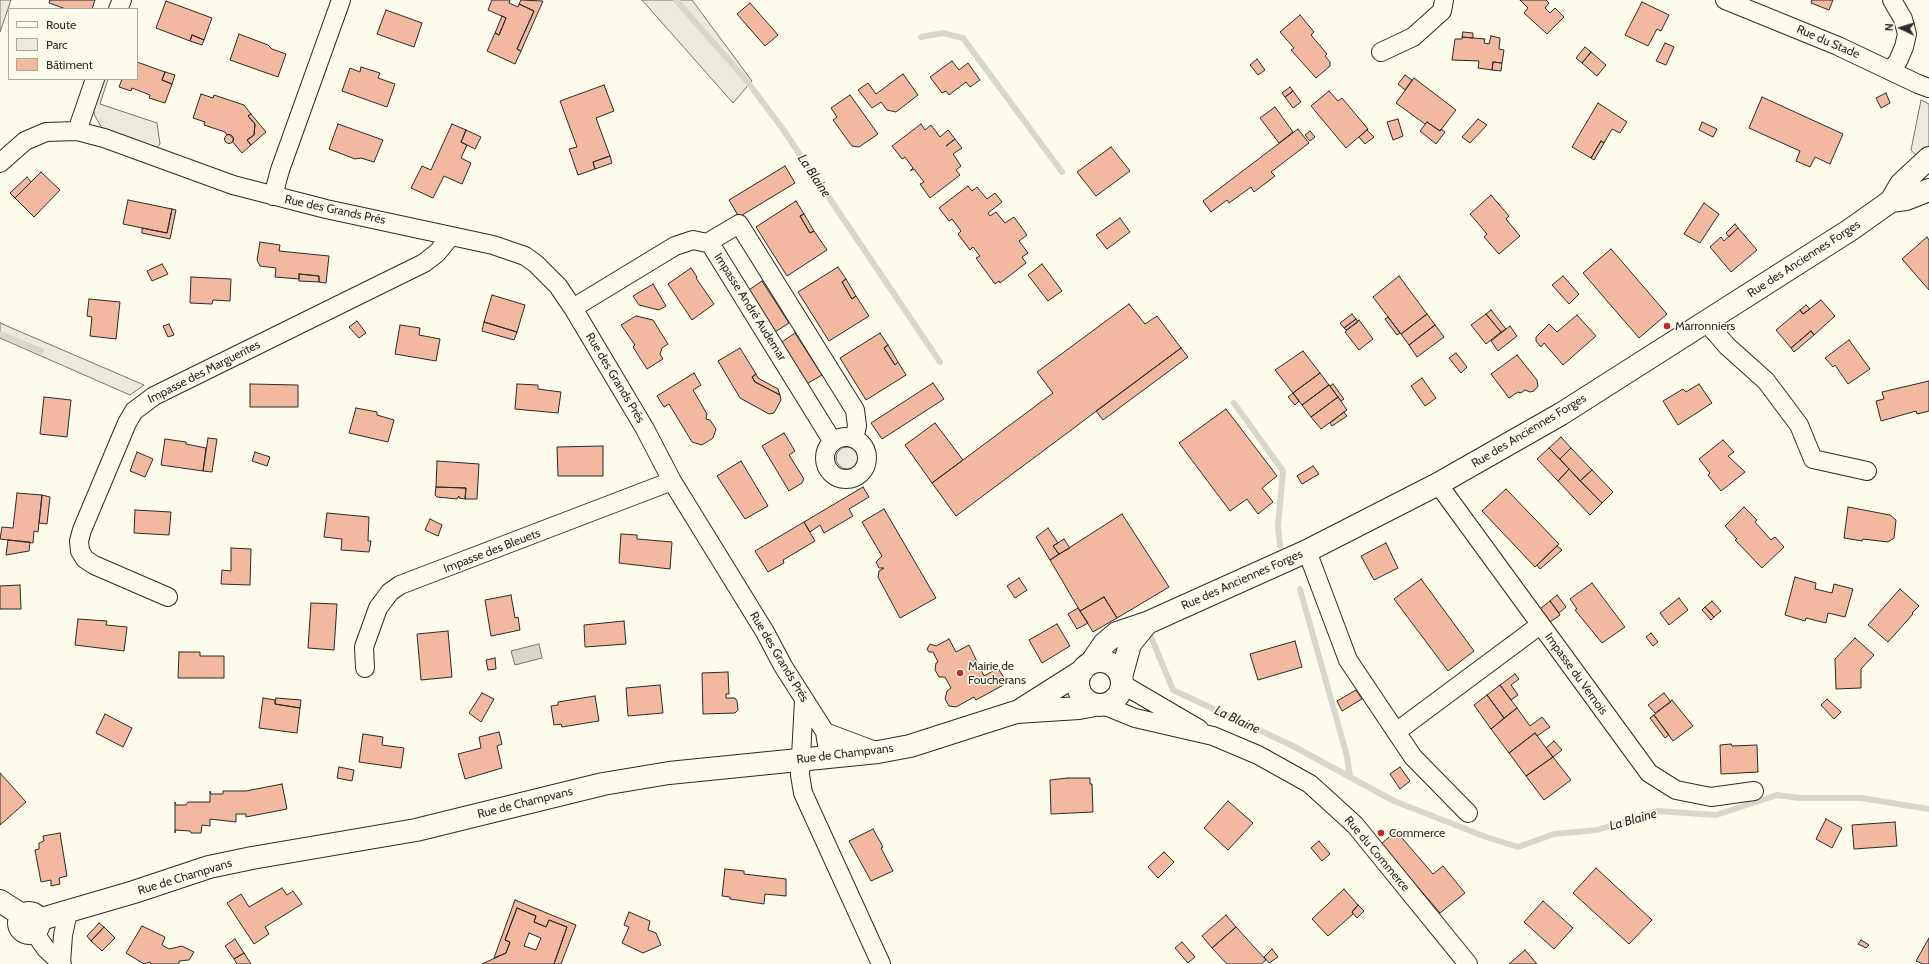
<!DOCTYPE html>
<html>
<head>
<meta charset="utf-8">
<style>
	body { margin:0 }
	#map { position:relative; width:1929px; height:964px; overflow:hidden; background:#fdfbea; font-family:Cabin,sans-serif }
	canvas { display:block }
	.legend { position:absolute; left:8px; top:8px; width:130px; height:72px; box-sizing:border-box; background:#fdfbea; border:1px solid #a9a89e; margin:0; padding:5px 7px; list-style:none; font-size:12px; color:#2b2b2b }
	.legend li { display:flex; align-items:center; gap:8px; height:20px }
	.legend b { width:20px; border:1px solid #a9a89e }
	.north { position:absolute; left:1881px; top:8px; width:40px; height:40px; -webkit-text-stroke:3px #fdfbea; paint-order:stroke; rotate:274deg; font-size:11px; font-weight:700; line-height:16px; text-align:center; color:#2b2b2b }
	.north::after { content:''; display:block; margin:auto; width:14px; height:18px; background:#2b2b2b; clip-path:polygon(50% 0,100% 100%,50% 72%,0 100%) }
</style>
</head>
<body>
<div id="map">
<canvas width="1929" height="964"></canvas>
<ul class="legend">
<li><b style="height:5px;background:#fdfbea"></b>Route</li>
<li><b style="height:11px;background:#ecebdb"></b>Parc</li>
<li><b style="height:11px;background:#f2b8a0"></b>Bâtiment</li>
</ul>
<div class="north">N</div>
</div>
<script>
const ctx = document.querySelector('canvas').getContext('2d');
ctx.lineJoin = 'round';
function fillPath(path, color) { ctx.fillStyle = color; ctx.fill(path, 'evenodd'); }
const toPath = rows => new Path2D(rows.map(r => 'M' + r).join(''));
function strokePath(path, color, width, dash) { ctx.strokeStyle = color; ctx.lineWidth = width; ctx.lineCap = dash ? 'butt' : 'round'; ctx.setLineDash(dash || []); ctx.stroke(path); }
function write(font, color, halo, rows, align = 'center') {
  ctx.font = font + ' Cabin,sans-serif'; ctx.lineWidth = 3; ctx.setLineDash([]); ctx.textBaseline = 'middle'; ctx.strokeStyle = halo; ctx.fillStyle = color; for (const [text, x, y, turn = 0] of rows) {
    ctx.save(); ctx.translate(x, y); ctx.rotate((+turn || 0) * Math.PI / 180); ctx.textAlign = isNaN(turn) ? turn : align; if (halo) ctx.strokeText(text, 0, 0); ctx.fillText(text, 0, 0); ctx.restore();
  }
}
const green = toPath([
	[0,0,11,0,0,32,0,0],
	[642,0,692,0,752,81,733,103,642,0],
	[98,79,108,79,100,104,157,123,160,144,155,149,102,128,95,116,92,105,98,79],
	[1921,100,1929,104,1929,148,1919,159,1911,150,1921,100],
	[0,323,144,385,130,395,0,338,0,323],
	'836 458a11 11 0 1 1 22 0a11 11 0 1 1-22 0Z'
]);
fillPath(green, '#ecebdb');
strokePath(green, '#74746e', 1);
const water = toPath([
	[539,644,542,658,515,665,511,651,539,644]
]);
fillPath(water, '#d8d7c9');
strokePath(water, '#74746e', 1);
strokePath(toPath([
	[676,0,747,81,782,128,940,362],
	[921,37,943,33,963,38,1062,172],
	[0,334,41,351],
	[1234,403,1283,471,1278,526,1280,546],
	[1300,589,1347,756,1350,777],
	[1151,637,1173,690,1291,745,1394,801,1486,837,1518,847,1554,834,1597,830,1657,811,1716,815,1777,795,1800,798,1861,798,1929,809]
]), '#d8d7c9', 6);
const building = toPath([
	[50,0,95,0,92,9,66,9,49,3,50,0],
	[492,0,510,0,509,3,518,7,519,4,534,11,517,49,521,51,515,64,487,51,495,33,499,35,506,18,488,10,492,0],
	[521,0,543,1,521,51,517,49,534,11,519,4,521,0],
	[1520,0,1546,0,1549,3,1545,8,1550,13,1555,8,1564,17,1547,34,1524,13,1528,8,1520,0],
	[1812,0,1833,0,1829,10,1811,3,1812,0],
	[166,1,212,18,204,40,192,35,190,41,156,28,166,1],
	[1642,2,1669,15,1661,31,1657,29,1648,46,1625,35,1642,2],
	[750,3,778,35,765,46,737,14,750,3],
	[386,10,422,23,414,47,377,34,386,10],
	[1300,15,1314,32,1311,35,1327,54,1325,56,1330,62,1330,66,1316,78,1291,50,1294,48,1280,32,1300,15],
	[502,16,506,18,499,35,495,33,502,16],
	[1463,32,1473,33,1473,38,1462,37,1463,32],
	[239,34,268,45,272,49,286,54,278,77,230,60,239,34],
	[192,35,204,40,202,45,190,41,192,35],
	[1491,36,1500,38,1499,49,1504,50,1502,63,1493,62,1492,70,1478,68,1479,61,1452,60,1455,39,1462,39,1462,37,1485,39,1484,43,1489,44,1491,36],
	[1665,43,1674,47,1666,65,1656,61,1665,43],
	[1585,47,1591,52,1582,63,1576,58,1585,47],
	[1591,52,1606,65,1597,76,1582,63,1591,52],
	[1257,59,1265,70,1258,75,1250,65,1257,59],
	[952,61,959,70,968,63,980,80,970,87,966,82,949,95,946,91,942,93,930,77,952,61],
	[137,62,165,72,162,80,172,84,165,103,149,98,150,95,132,88,131,91,119,87,122,79,137,79,137,62],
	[1493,62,1502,63,1501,71,1492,70,1493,62],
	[361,67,380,73,378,78,395,84,387,107,342,91,350,68,360,72,361,67],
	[165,72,175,75,172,84,162,80,165,72],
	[903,74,918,95,896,112,887,110,881,102,872,108,858,90,868,83,876,94,903,74],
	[1405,75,1412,80,1405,90,1398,84,1405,75],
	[1414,78,1456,110,1440,131,1427,122,1425,124,1396,103,1414,78],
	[604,85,614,111,596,118,610,156,593,162,595,169,578,175,569,149,577,147,560,101,604,85],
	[1290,87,1293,91,1285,97,1282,93,1290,87],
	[1293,91,1301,102,1293,108,1285,97,1293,91],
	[1329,91,1338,101,1342,98,1368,129,1346,148,1311,106,1329,91],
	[1886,93,1890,103,1881,108,1876,98,1886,93],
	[201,94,213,98,214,95,244,105,251,114,248,116,255,124,254,135,247,140,251,145,242,153,232,141,234,140,229,134,227,135,225,132,204,125,205,122,193,118,201,94],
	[850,95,878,134,859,147,852,146,833,120,837,117,831,108,850,95],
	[1762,97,1843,134,1830,164,1815,157,1810,167,1796,161,1800,151,1749,128,1762,97],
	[1598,103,1627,122,1620,133,1612,129,1604,143,1601,141,1591,158,1572,147,1598,103],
	[1275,107,1293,132,1279,143,1260,118,1275,107],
	[251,114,266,132,251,145,247,140,254,135,255,124,248,116,251,114],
	[1398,119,1403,136,1393,140,1387,122,1398,119],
	[1478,119,1487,125,1470,143,1462,137,1478,119],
	[1427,122,1440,131,1441,129,1445,132,1436,144,1420,131,1427,122],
	[1702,122,1717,129,1713,137,1699,130,1702,122],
	[338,124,383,140,374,162,361,158,355,159,329,149,338,124],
	[452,124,466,130,461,142,467,145,461,158,471,163,462,184,444,176,433,198,411,188,422,166,431,170,452,124],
	[921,124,925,130,931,125,940,137,948,130,955,139,946,146,955,139,962,148,953,154,961,166,956,170,960,175,930,198,920,184,924,182,914,169,910,171,913,168,905,157,902,159,892,146,921,124],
	[1298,129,1309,143,1271,172,1275,176,1254,192,1251,187,1229,203,1227,200,1211,212,1203,201,1298,129],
	[466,130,481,137,475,149,461,142,466,130],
	[1367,130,1374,137,1365,144,1359,137,1367,130],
	[1310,131,1315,137,1310,141,1305,135,1310,131],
	'224.5 139a4.5 4.5 0 1 1 9 0a4.5 4.5 0 1 1-9 0Z',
	[1601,141,1604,143,1594,160,1591,158,1601,141],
	[1111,147,1130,171,1096,196,1077,172,1111,147],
	[610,156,612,163,595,169,593,162,610,156],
	[785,166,795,183,739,217,729,200,785,166],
	[41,172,60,190,34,217,15,198,41,172],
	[27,177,31,182,15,198,10,193,27,177],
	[968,186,972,191,977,187,987,199,995,193,1002,202,988,213,990,216,996,212,1005,223,1014,217,1027,235,1019,241,1028,253,1022,257,1026,263,1000,283,999,281,995,284,976,258,980,256,973,247,970,250,958,234,961,231,952,219,949,221,939,208,968,186],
	[1491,195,1509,216,1506,219,1520,236,1499,254,1484,237,1487,234,1470,214,1491,195],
	[128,200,172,209,167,233,123,224,128,200],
	[796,201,804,214,800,216,810,233,814,231,827,250,787,276,756,227,796,201],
	[1704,203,1719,214,1700,243,1684,234,1704,203],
	[172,209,176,210,170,239,142,233,142,228,167,233,172,209],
	[804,214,814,231,810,233,800,216,804,214],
	[1120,218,1130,232,1107,249,1096,235,1120,218],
	[1735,224,1738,228,1729,237,1726,233,1735,224],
	[1738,228,1757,250,1731,272,1710,247,1721,237,1724,241,1738,228],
	[1927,237,1929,240,1929,290,1902,259,1927,237],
	[260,242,280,245,279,251,329,256,326,283,319,282,319,276,299,274,299,279,275,277,276,268,260,266,257,260,260,242],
	[1611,249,1667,314,1639,338,1583,273,1611,249],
	[162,264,168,274,152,281,147,271,162,264],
	[1042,264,1062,291,1048,301,1028,275,1042,264],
	[838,267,846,279,842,282,852,299,856,296,869,316,829,341,798,292,838,267],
	[691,268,697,277,696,278,714,304,692,320,668,284,691,268],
	[299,274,319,276,319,282,299,281,299,274],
	[1399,276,1427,314,1401,334,1373,297,1399,276],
	[1563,276,1579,294,1569,304,1552,285,1563,276],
	[191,277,231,279,230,301,213,300,212,304,190,303,191,277],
	[846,279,856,296,852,299,842,282,846,279],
	[762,281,789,323,772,334,746,292,762,281],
	[653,284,666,306,659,310,639,305,633,296,653,284],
	[492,295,525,305,517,332,484,322,492,295],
	[89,299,120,302,116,339,90,336,92,317,87,316,89,299],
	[1821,300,1835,316,1814,335,1811,331,1791,348,1776,330,1800,310,1803,314,1821,300],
	[1129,304,1145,324,1157,316,1181,348,956,516,932,483,1053,393,1037,372,1129,304],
	[1806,305,1810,309,1803,314,1800,310,1806,305],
	[1491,310,1506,329,1501,332,1486,314,1491,310],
	[1352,314,1356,319,1344,328,1340,323,1352,314],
	[1427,314,1435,325,1409,345,1401,334,1427,314],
	[1486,314,1501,332,1486,344,1471,325,1486,314],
	[1577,315,1596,336,1563,365,1544,343,1541,347,1536,341,1536,337,1549,324,1557,332,1577,315],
	[636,316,653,320,668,344,662,348,660,354,663,359,647,369,633,347,635,345,621,325,636,316],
	[1388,317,1400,333,1397,335,1385,319,1388,317],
	[1356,319,1358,322,1346,330,1344,328,1356,319],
	[1359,320,1373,339,1359,350,1345,332,1359,320],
	[357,321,366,333,359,338,349,327,357,321],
	[484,322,517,332,514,340,482,331,484,322],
	[169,324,174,335,168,337,163,326,169,324],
	[400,325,420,328,419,335,440,339,436,361,395,354,400,325],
	[1435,325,1444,337,1417,357,1409,345,1435,325],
	[1510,326,1517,336,1498,351,1491,341,1510,326],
	[1811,331,1814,335,1794,352,1791,348,1811,331],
	[795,333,822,375,805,385,779,344,795,333],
	[880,333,888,345,884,348,895,365,898,362,906,375,866,400,840,358,880,333],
	[1849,340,1870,369,1848,384,1835,365,1833,367,1825,358,1849,340],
	[888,345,898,362,895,365,884,348,888,345],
	[740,348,756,374,752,377,755,382,780,395,781,400,774,413,769,414,740,398,718,361,740,348],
	[1181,348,1188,357,1103,420,1096,411,1181,348],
	[1303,351,1320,373,1293,393,1275,370,1303,351],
	[1456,353,1467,367,1461,373,1449,358,1456,353],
	[1517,355,1537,380,1538,386,1534,391,1530,392,1525,390,1521,393,1518,392,1509,398,1491,374,1517,355],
	[694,373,701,385,693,390,707,414,706,419,710,420,716,429,713,438,702,445,692,442,669,404,664,407,657,396,694,373],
	[1320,373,1329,385,1302,405,1293,393,1320,373],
	[756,374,758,378,778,389,780,395,755,382,752,377,756,374],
	[1422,378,1436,398,1425,406,1411,386,1422,378],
	[1929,381,1929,411,1917,414,1916,411,1881,421,1876,401,1884,399,1882,392,1929,381],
	[933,383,944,399,882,439,871,423,933,383],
	[250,384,298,385,298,407,250,407,250,384],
	[517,384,538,385,538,389,561,392,558,413,515,409,517,384],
	[1333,384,1344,399,1341,401,1330,386,1333,384],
	[1699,384,1712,403,1678,425,1663,401,1683,389,1686,392,1699,384],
	[1329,385,1338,397,1311,417,1302,405,1329,385],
	[1293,393,1299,401,1295,405,1288,397,1293,393],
	[44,397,71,400,67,437,40,434,44,397],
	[1338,397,1347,410,1321,429,1311,417,1338,397],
	[356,408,377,412,377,415,394,420,388,442,349,433,356,408],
	[1226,409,1277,476,1262,488,1273,502,1258,514,1247,499,1230,511,1179,443,1226,409],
	[1344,412,1347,416,1332,426,1330,423,1344,412],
	[935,423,963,460,932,483,905,445,935,423],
	[784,433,795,451,789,455,804,479,802,483,789,491,762,446,784,433],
	[1561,437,1571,448,1560,459,1549,448,1561,437],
	[208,438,217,439,212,472,203,471,208,438],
	[165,439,186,442,186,444,206,448,203,471,161,465,165,439],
	[1723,440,1734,452,1728,456,1745,472,1721,491,1708,475,1710,473,1699,459,1723,440],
	[603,446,603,476,558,476,557,447,603,446],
	[1549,448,1569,469,1558,481,1537,459,1549,448],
	[1571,448,1592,470,1580,481,1560,459,1571,448],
	[137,452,153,459,145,477,130,471,137,452],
	[255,452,270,457,267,466,252,461,255,452],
	[437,461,479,464,477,499,465,499,466,488,436,487,437,461],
	[741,461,768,506,745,519,717,476,741,461],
	[1313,466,1319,474,1302,484,1297,476,1313,466],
	[1569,469,1602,503,1590,515,1558,481,1569,469],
	[1592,470,1613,492,1602,503,1580,481,1592,470],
	[436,487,466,488,465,499,459,498,459,496,457,499,437,497,435,495,436,487],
	[863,487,869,497,849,509,853,516,824,533,820,525,810,532,804,522,863,487],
	[1506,489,1559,544,1535,567,1482,511,1506,489],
	[17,493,42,495,38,532,34,531,33,543,0,539,2,527,13,528,17,493],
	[42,495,50,497,47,524,39,523,42,495],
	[1744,507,1757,520,1755,522,1771,540,1775,537,1784,547,1762,568,1735,540,1737,539,1725,526,1744,507],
	[1848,507,1890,515,1896,520,1894,538,1888,542,1863,539,1862,541,1844,538,1848,507],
	[884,509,936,598,900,618,878,577,879,571,884,568,879,568,876,562,882,556,862,522,884,509],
	[135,510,171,512,169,535,134,533,135,510],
	[327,513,369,517,368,541,371,541,369,552,341,550,342,539,324,537,327,513],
	[1122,514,1169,587,1117,618,1104,597,1080,611,1050,560,1122,514],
	[430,519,442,525,438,536,425,530,430,519],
	[804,522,815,541,783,560,784,563,768,572,755,551,804,522],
	[1048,528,1058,543,1053,546,1059,554,1050,560,1036,537,1048,528],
	[621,534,637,535,637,539,672,542,670,569,619,563,621,534],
	[1064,539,1070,548,1059,554,1053,546,1064,539],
	[8,540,30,542,29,551,6,555,8,540],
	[1386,543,1398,568,1374,580,1361,556,1386,543],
	[1557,546,1562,550,1540,569,1537,565,1557,546],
	[231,548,251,549,250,585,221,584,222,570,231,571,231,548],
	[1795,577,1816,583,1815,589,1832,593,1834,584,1853,589,1845,617,1828,613,1826,623,1806,618,1805,621,1785,615,1795,577],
	[1019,578,1027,590,1015,598,1007,586,1019,578],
	[1421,579,1474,651,1448,671,1394,599,1421,579],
	[1592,583,1625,627,1602,643,1575,610,1577,609,1570,599,1592,583],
	[20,585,21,609,0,609,0,586,20,585],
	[1900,589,1919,606,1912,613,1913,614,1888,642,1868,625,1900,589],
	[511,595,515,618,518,617,520,630,491,636,485,600,511,595],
	[1557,595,1566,607,1559,613,1550,601,1557,595],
	[1104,597,1117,618,1093,632,1080,611,1104,597],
	[1679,598,1688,610,1669,625,1660,613,1679,598],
	[1550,601,1560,615,1550,622,1540,609,1550,601],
	[1712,601,1721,611,1714,617,1705,607,1712,601],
	[311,603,337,604,334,650,308,648,311,603],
	[1705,607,1714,617,1711,620,1702,610,1705,607],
	[1078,608,1088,623,1077,629,1068,614,1078,608],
	[78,619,107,621,106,625,127,627,124,651,75,645,78,619],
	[624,621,626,644,585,647,584,625,624,621],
	[1057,624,1070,646,1042,663,1029,640,1057,624],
	[448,631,452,677,421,680,417,634,448,631],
	[1651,633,1658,642,1653,646,1646,637,1651,633],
	[1855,638,1874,655,1861,669,1861,688,1836,689,1835,659,1855,638],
	[949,639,956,652,969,645,984,676,998,668,1007,683,976,700,974,697,956,707,949,706,945,699,947,691,951,688,945,677,939,677,935,670,936,663,938,662,933,652,929,652,927,649,930,644,936,646,949,639],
	[1295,641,1302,667,1258,680,1250,654,1295,641],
	[179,652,200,652,200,656,224,656,224,678,178,678,179,652],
	[495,658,496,669,488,670,486,660,495,658],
	[728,672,729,694,726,694,726,698,735,698,737,701,738,710,735,713,703,714,702,673,728,672],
	[1515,674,1519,679,1511,685,1518,695,1511,700,1500,685,1515,674],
	[660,685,663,713,628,716,626,688,660,685],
	[1500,685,1517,708,1504,718,1487,695,1500,685],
	[1356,690,1362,699,1342,711,1337,701,1356,690],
	[482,693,494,699,481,722,469,713,482,693],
	[1664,693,1671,702,1655,713,1648,705,1664,693],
	[1487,695,1504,718,1491,729,1474,705,1487,695],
	[595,696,599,721,562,727,561,724,554,725,551,706,558,705,558,702,595,696],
	[263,698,275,700,275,704,300,708,297,733,259,728,263,698],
	[276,698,301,700,300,708,275,704,276,698],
	[1827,699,1841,712,1834,719,1821,705,1827,699],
	[1672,700,1693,726,1673,741,1654,715,1672,700],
	[1517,708,1530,726,1542,717,1550,727,1537,736,1535,733,1509,753,1491,729,1517,708],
	[105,714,132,728,123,747,96,733,105,714],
	[1654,715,1669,735,1665,738,1650,718,1654,715],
	[499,732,502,744,497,746,502,768,465,779,458,754,481,748,479,737,499,732],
	[1535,733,1553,757,1526,776,1509,753,1535,733],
	[363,734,383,737,382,745,404,748,401,768,359,762,363,734],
	[1554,741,1562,750,1553,757,1546,748,1554,741],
	[1731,744,1732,746,1757,745,1758,772,1721,774,1720,745,1731,744],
	[1553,757,1571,780,1544,800,1526,776,1553,757],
	[339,767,354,770,352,781,337,778,339,767],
	[1400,767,1410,781,1400,789,1390,774,1400,767],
	[0,773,26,802,0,825,0,773],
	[1068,778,1090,778,1090,784,1092,784,1093,812,1051,814,1050,780,1068,778],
	[282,784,287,809,246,817,246,814,236,814,236,822,210,819,210,826,202,825,201,833,191,833,190,831,175,830,175,833,175,802,176,805,186,805,188,802,210,802,210,791,211,794,223,794,223,791,246,791,282,784],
	[1228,801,1253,823,1228,850,1204,828,1228,801],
	[1826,819,1842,828,1832,848,1816,839,1826,819],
	[1895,822,1897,846,1854,849,1852,825,1895,822],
	[873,829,883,847,881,848,893,871,871,881,849,841,873,829],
	[1396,831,1433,874,1443,866,1465,893,1440,913,1381,844,1396,831],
	[60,833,67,876,59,878,60,884,51,886,51,880,41,882,35,850,39,849,39,843,44,841,43,836,60,833],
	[1319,841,1330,854,1322,861,1311,848,1319,841],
	[1164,852,1174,862,1158,878,1148,867,1164,852],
	[1596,868,1652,920,1629,944,1573,893,1596,868],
	[725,869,744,871,744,874,786,879,786,896,765,894,764,904,730,899,730,897,722,896,725,869],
	[282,888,287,895,293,891,302,904,265,927,269,934,254,944,227,903,241,894,249,907,282,888],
	[1344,889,1358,905,1352,912,1353,914,1328,936,1312,919,1344,889],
	[515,900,576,925,561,964,554,964,567,927,549,920,546,927,534,922,536,916,517,908,505,940,510,942,506,953,494,958,515,900],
	[1543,901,1573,928,1554,949,1524,922,1543,901],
	[1358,905,1364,911,1357,918,1352,912,1358,905],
	[517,908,536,916,534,922,546,927,549,920,567,927,554,964,482,964,506,953,510,942,505,940,517,908],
	[529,933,541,938,536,950,524,946,529,933],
	[629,912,650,921,648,930,656,933,661,945,643,953,622,943,629,927,624,925,629,912],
	[1226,915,1236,927,1212,948,1202,936,1226,915],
	[99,923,104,927,91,941,87,936,99,923],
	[142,926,165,937,162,945,169,949,182,946,194,952,189,960,179,961,179,964,151,964,150,962,144,964,126,953,142,926],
	[104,927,115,938,102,951,91,941,104,927],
	[1236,927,1266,960,1261,964,1227,964,1212,948,1236,927],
	[1929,938,1929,964,1923,964,1916,961,1929,938],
	[235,939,244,953,234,959,225,946,235,939],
	[1861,940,1869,945,1866,948,1858,944,1861,940],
	[1182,942,1195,957,1188,963,1175,948,1182,942],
	[1272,949,1278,957,1269,963,1264,957,1272,949],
	[1525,950,1537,964,1509,964,1525,950],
	[244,953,251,964,237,964,234,959,244,953]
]);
fillPath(building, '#f2b8a0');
strokePath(building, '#2b2b2b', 1);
const street = toPath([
	[1725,0,1838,46,1918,84,1929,88],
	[118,9,122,0],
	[1381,52,1413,37,1442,11,1444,0],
	[1891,70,1898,61,1904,47,1907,34,1903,19,1892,0],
	[77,131,95,79],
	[0,163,25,141,46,132,77,131,104,138,233,185,326,209,493,245,525,256,536,264,558,286,573,308,645,429,672,481,765,632,783,666,825,732,829,758],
	[273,196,280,170,341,0],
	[707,243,739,224,855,410,857,426,854,439],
	[573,308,675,246,693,240,707,243,711,245,833,442],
	[1707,323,1727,346,1766,381,1799,425,1813,459,1867,471],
	'825 458a21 21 0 1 1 42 0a21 21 0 1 1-42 0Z',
	[1438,484,1649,773,1676,790,1711,797,1754,791],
	[1307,551,1348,660,1413,757,1468,813],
	[168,597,94,565,85,559,80,551,79,541,82,530,127,423,134,411,154,396,424,263,437,253,451,236],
	[365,668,364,647,378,608,390,592,400,585,672,481],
	[1122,684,1199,729],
	[804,700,800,775,803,793,881,964],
	[1103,705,1135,718,1213,736,1258,755,1310,784,1355,825,1468,964],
	[825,732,878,752],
	[1396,732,1540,625],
	[34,932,46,949,62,964],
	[61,963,63,935,68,912]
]);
const secondary = toPath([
	[1891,201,1906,199,1929,190],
	'1078 683a22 22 0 1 1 44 0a22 22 0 1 1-44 0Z',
	[1091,663,1104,644,1117,633,1147,623,1307,551,1438,484,1561,414,1850,230,1891,201,1901,184,1929,158],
	[1121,677,1130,644,1147,623],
	[1019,711,1082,671],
	[0,901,22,915],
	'19 923a10 10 0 1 1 20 0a10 10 0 1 1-20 0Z',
	[38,920,134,892,209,867,252,858,416,830,603,784,669,773,878,752,910,746,1016,712,1079,708,1095,705]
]);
strokePath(street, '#2b2b2b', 20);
strokePath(secondary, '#2b2b2b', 24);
strokePath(street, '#fdfbea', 18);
strokePath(secondary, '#fdfbea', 22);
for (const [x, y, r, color] of [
	[1667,326,4,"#c62828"],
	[960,673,4,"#c62828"],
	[1381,833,4,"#c62828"]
]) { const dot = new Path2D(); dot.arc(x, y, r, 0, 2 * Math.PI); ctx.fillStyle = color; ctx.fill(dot); strokePath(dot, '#fdfbea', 1.5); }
write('12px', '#2b2b2b', '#fdfbea', [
	["Rue du Stade",1828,42,23],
	["Rue des Grands Prés",335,210,12],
	["Rue des Anciennes Forges",1804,259,-33],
	["Impasse André Audemar",750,307,58],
	["Impasse des Marguerites",204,372,-27],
	["Rue des Grands Prés",615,378,59],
	["Rue des Anciennes Forges",1529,431,-31],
	["Impasse des Bleuets",492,551,-21],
	["Rue des Anciennes Forges",1242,580,-24],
	["Rue des Grands Prés",779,657,59],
	["Impasse du Vernois",1576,674,54],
	["Rue de Champvans",845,754,-7],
	["Rue de Champvans",525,803,-14],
	["Rue du Commerce",1377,854,50],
	["Rue de Champvans",185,877,-17]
]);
write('12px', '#2b2b2b', '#fdfbea', [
	["Marronniers",1675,326],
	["Mairie de",968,666],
	["Foucherans",968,680],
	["Commerce",1389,833]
], 'left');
write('italic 13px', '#2b2b2b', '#fdfbea', [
	["La Blaine",814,176,56],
	["La Blaine",1237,720,25],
	["La Blaine",1633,820,-16]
]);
</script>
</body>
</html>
